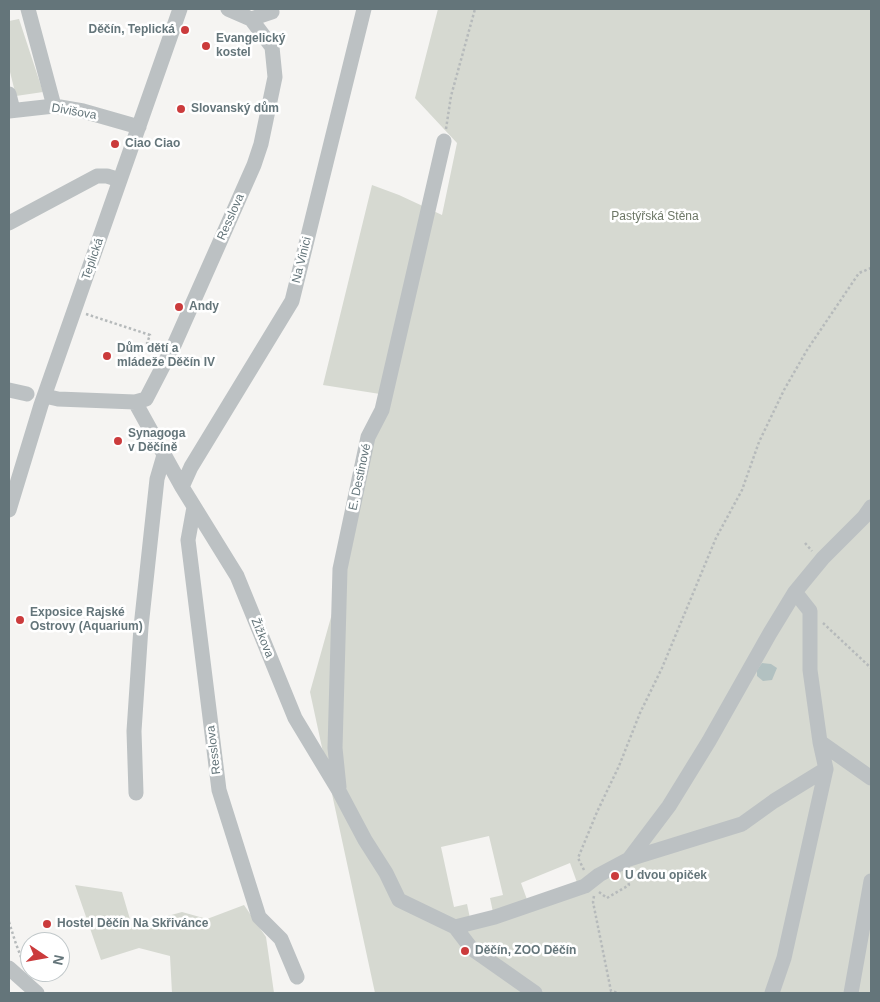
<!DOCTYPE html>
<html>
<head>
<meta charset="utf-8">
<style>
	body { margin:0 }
	#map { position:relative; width:880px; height:1002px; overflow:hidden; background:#f5f4f2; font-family:Arial,sans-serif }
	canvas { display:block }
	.frame { position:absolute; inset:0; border:10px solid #64757a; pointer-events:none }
	.north { position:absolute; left:20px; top:932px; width:50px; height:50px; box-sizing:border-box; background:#fff; border:1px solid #c1c8ca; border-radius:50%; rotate:102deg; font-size:14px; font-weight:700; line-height:20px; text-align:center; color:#64757a }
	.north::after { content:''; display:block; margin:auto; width:18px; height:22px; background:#cb3b3c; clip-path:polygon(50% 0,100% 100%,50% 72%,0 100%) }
</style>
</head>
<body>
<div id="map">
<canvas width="880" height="1002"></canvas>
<div class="frame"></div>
<div class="north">N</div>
</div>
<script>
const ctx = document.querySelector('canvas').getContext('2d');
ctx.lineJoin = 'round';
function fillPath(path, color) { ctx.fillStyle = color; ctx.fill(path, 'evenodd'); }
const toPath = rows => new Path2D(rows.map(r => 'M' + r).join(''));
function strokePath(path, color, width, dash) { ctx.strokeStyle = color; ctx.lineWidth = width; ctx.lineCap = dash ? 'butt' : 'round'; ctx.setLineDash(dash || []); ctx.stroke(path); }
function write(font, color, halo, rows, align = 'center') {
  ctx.font = font + ' Arial,sans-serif'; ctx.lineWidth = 5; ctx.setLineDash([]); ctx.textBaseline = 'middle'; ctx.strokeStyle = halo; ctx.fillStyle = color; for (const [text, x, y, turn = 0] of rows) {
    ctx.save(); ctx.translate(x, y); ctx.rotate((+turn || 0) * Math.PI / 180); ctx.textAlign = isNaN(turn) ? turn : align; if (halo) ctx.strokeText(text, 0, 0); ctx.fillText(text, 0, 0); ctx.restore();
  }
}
fillPath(toPath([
	[438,9,871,9,871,993,375,993,310,692,342,578,380,394,323,385,372,185,399,195,442,215,457,143,415,98],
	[489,836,503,895,490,898,494,917,471,923,467,904,454,907,441,847],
	[570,863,579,888,529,905,521,883],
	[19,19,43,92,16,96,9,68,9,21],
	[75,885,122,892,132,926,182,912,207,919,244,905,266,937,274,993,172,993,170,956,139,948,101,960]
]), '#d6d9d1');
fillPath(toPath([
	[762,663,771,664,777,668,772,680,763,681,757,676,757,670]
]), '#b2c1c1');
strokePath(toPath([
	[446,129,451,96,475,9],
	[86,314,150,335,147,343,157,348],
	[805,543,812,551],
	[823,623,871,668],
	[584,870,578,858,597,812,619,766,640,713,662,668,716,538,742,490,759,442,784,390,807,350,859,273,871,268],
	[599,892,607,898,629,885,626,876],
	[594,896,593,902,611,991,619,993],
	[9,922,16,944,23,962]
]), '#b6babb', 2.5, [2.5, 2.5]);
strokePath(toPath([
	[28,9,54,106],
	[228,9,251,19,272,12],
	[9,94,13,110],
	[9,111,54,106,83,111,139,127],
	[9,223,97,176,107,176,120,180],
	[9,390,27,394],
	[45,396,58,399,135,402,182,487,237,576,295,718,339,791,365,840,386,873,399,900,455,927,471,948,535,993],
	[135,402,146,399,175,343,254,165,261,144,275,77,272,47,251,19],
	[182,487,191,467,292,301,364,9],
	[194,507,188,540,219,790,259,917,281,939,297,977],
	[9,510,41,405,180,9],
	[795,592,810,611,810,670,820,742,871,778],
	[339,787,335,748,340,569,368,437,382,410,444,141],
	[136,793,134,731,141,627,157,479,164,455],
	[629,859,742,824,774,801,826,769,820,742],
	[455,927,495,917,585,886,599,875,629,859,669,806,709,741,770,633,795,592,823,558,864,517,871,507],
	[9,968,37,993],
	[772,993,784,958,826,769],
	[851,993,871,881]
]), '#bcc1c3', 15);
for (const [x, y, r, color] of [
	[185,30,5,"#cb3b3c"],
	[206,46,5,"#cb3b3c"],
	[181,109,5,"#cb3b3c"],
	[115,144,5,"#cb3b3c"],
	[179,307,5,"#cb3b3c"],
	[107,356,5,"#cb3b3c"],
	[118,441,5,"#cb3b3c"],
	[20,620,5,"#cb3b3c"],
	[615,876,5,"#cb3b3c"],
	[47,924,5,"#cb3b3c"],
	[465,951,5,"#cb3b3c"]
]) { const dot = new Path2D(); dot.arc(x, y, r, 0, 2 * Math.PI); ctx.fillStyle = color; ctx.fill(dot); strokePath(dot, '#fff', 2); }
write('bold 12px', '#64757a', '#fff', [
	["Děčín, Teplická",175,30,"right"],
	["Evangelický",216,39],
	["kostel",216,53],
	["Slovanský dům",191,109],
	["Ciao Ciao",125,144],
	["Andy",189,307],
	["Dům dětí a",117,349],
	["mládeže Děčín IV",117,363],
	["Synagoga",128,434],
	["v Děčíně",128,448],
	["Exposice Rajské",30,613],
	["Ostrovy (Aquarium)",30,627],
	["U dvou opiček",625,876],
	["Hostel Děčín Na Skřivánce",57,924],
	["Děčín, ZOO Děčín",475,951]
], 'left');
write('12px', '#64757a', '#fff', [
	["Divišova",74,112,10],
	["Resslova",231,217,-66],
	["Teplická",93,259,-71],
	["Na Vinici",302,260,-76],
	["E. Destinové",360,477,-78],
	["Žižkova",262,638,68],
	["Resslova",214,750,-97]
]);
write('12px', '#6d7766', '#fff', [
	["Pastýřská Stěna",655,217]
]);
</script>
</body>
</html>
